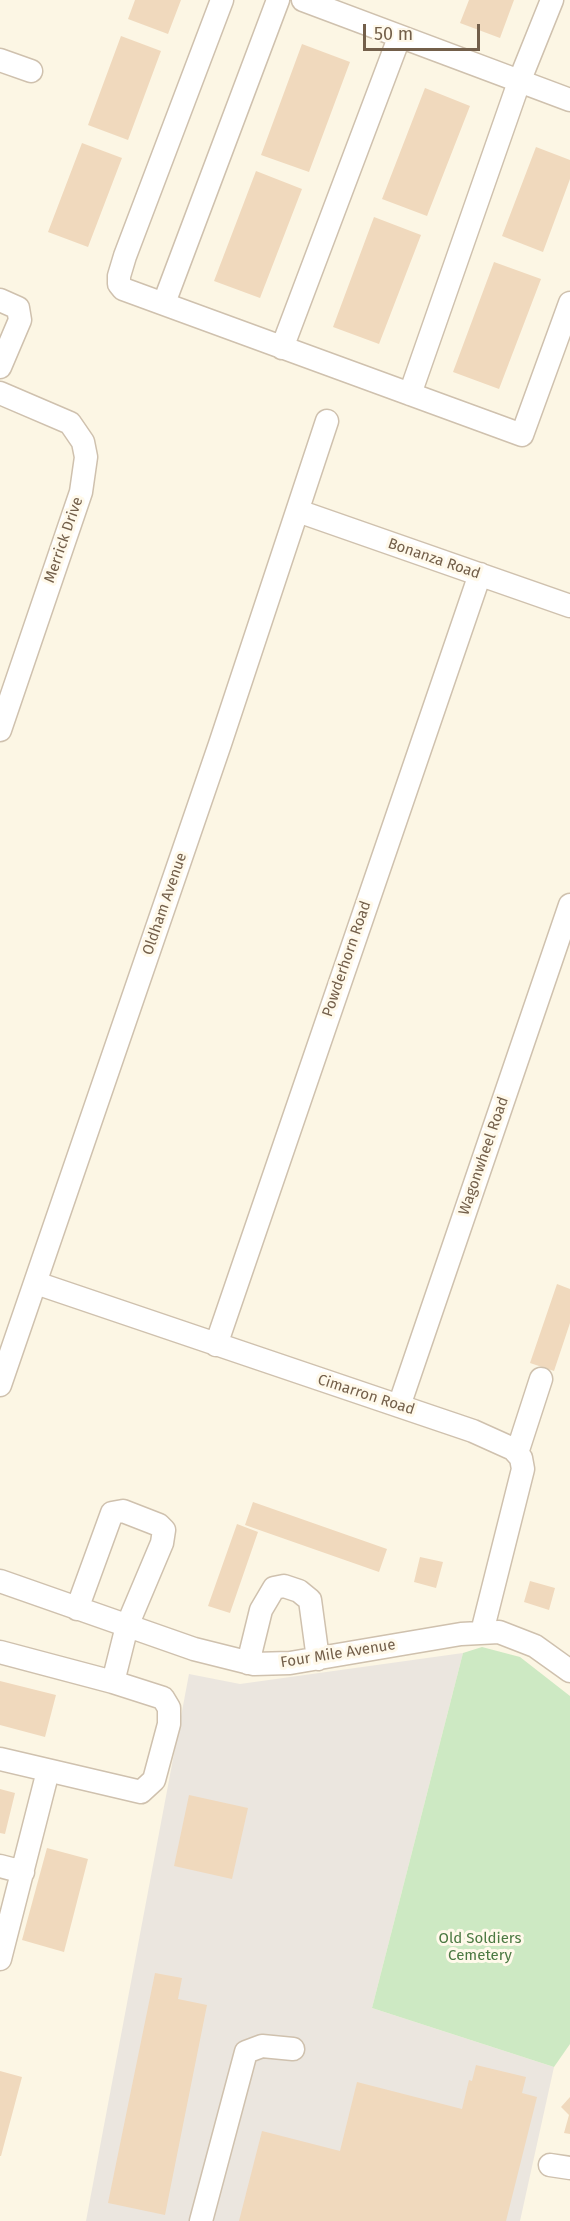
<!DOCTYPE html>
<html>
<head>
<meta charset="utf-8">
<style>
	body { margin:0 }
	#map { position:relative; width:570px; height:2221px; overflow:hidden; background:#fcf6e4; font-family:"Fira Sans",sans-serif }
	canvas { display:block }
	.scale { position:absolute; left:363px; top:24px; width:117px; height:27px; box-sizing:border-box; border:3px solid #735f4a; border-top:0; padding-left:8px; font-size:18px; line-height:21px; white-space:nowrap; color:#735f4a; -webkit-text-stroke:4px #fff9ea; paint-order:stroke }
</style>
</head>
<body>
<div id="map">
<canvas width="570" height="2221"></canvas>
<div class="scale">50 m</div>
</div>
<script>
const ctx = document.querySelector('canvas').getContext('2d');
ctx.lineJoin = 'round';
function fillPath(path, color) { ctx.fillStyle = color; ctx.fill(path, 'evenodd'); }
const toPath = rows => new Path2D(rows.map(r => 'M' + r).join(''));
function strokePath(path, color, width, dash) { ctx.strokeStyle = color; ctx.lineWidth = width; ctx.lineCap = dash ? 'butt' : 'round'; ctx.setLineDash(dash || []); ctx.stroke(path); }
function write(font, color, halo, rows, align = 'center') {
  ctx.font = font + ' "Fira Sans",sans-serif'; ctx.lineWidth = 6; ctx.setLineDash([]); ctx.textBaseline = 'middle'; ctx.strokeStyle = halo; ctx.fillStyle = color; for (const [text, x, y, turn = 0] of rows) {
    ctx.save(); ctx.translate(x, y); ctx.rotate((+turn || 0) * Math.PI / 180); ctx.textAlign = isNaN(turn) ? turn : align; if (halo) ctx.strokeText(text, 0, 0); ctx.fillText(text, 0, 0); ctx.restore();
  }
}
fillPath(toPath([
	[463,1653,372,2008,554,2067,520,2221,86,2221,189,1674,240,1684]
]), '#ebe6df');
fillPath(toPath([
	[482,1647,520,1657,570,1696,570,2044,554,2067,372,2008,463,1653]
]), '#cde9c3');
fillPath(toPath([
	[135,0,181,0,168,34,128,19],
	[469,0,514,0,500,38,460,23],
	[121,36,161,51,128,140,88,125],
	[302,44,350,62,309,172,261,155],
	[425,88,470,106,427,216,382,199],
	[82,143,122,158,88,247,48,232],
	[536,147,570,160,570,179,543,252,502,236],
	[256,171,302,189,260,298,214,281],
	[374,217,421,235,379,344,333,327],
	[494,262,541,279,499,389,453,372],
	[557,1284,570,1289,570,1323,554,1371,530,1363],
	[253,1502,387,1549,379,1572,245,1525],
	[237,1524,258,1532,230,1613,208,1606],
	[420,1557,443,1562,436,1588,414,1582],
	[530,1581,555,1588,549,1610,524,1602],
	[0,1681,56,1695,45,1737,0,1725],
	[0,1789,15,1793,5,1834,0,1833],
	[189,1795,248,1808,232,1879,174,1866],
	[47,1848,88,1859,64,1952,22,1940],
	[155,1973,182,1978,178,1999,207,2005,165,2215,108,2203],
	[476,2065,526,2077,522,2093,537,2097,506,2221,239,2221,262,2131,340,2151,357,2082,462,2109,469,2080,472,2081],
	[0,2071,22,2077,1,2156,0,2156],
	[570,2097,570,2134,564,2133,569,2115,561,2107]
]), '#f0d9bd');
const minor = toPath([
	[222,0,125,256,119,276,119,284,123,289,522,435,570,303],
	[303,0,570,100],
	[0,60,31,71],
	[0,300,18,308,20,320,0,367],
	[164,303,278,0],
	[282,348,399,38],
	[0,393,70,423,83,442,86,457,81,492,0,730],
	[410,394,519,82,552,0],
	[298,511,570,606],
	[36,1283,473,1431,513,1449,521,1458,523,1469,482,1632],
	[216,1345,480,574],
	[0,1385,220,744,327,421],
	[399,1406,570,905],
	[517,1453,541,1379],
	[0,1581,194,1649,254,1664,290,1663,461,1634,499,1632,535,1646,570,1671],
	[0,1652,113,1682],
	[248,1663,261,1610,274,1588,284,1586,299,1591,310,1600,318,1659],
	[0,1759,141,1792,154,1780,169,1724,169,1708,163,1698,113,1682,127,1626,162,1543,164,1530,159,1525,123,1511,112,1513,77,1609],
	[0,1866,23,1872],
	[0,1959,48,1771],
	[550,2165,570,2168],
	[201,2221,246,2052,262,2046,293,2049]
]);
strokePath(minor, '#cfc1ae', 25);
strokePath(minor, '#fff', 22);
write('15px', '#735f4a', '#fff9ea', [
	["Merrick Drive",64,540,-71],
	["Bonanza Road",434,559,19],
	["Oldham Avenue",165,904,-71],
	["Powderhorn Road",347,959,-71],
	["Wagonwheel Road",484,1156,-71],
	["Cimarron Road",366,1395,18],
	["Four Mile Avenue",338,1654,-9]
]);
write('15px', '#4b7942', '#fff9ea', [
	["Old Soldiers",480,1939],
	["Cemetery",480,1956]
]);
</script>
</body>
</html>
